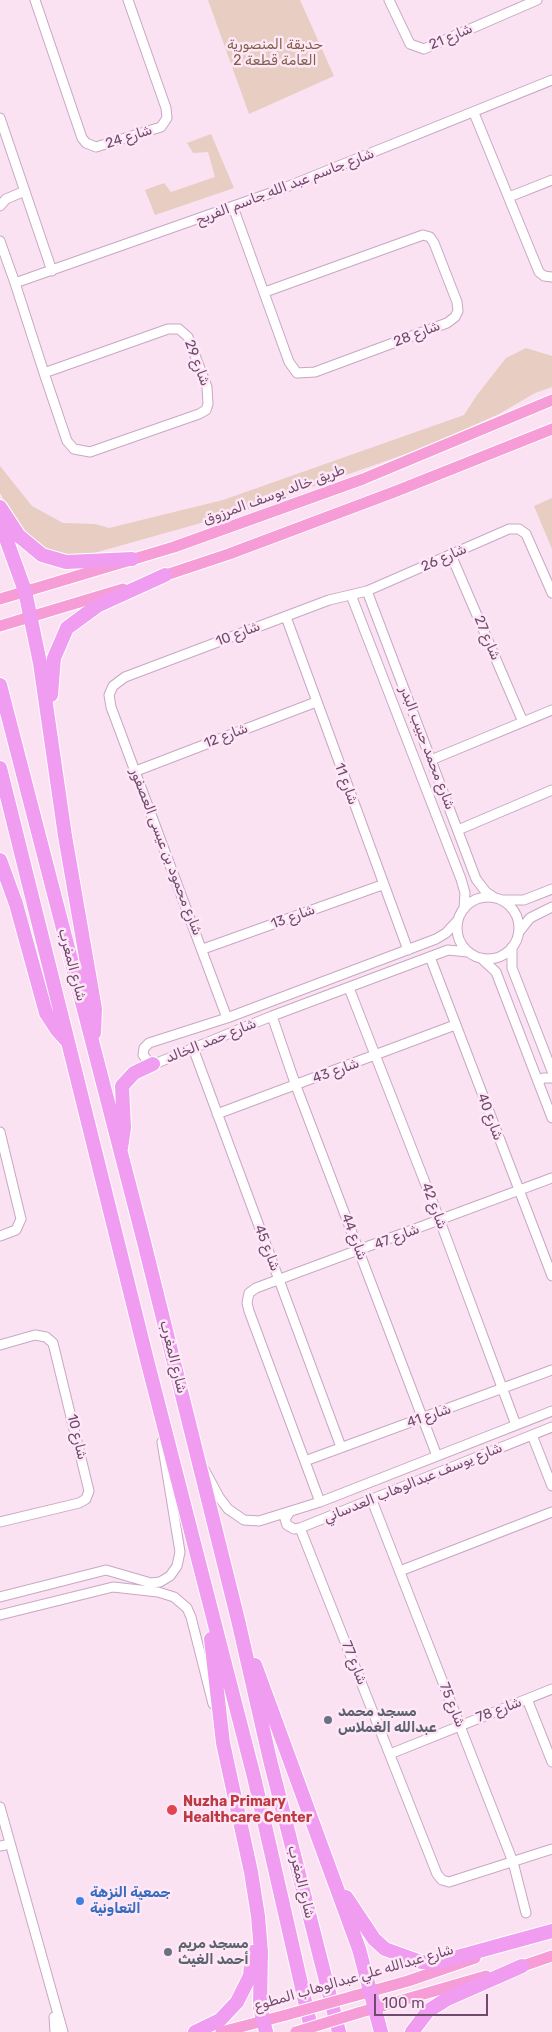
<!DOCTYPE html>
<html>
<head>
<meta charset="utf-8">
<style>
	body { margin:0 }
	#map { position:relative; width:552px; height:2032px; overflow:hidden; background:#fae2f2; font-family:Rubik,sans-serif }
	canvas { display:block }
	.scale { position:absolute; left:374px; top:1994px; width:114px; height:22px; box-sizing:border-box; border:2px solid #704a6d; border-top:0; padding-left:6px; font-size:15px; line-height:18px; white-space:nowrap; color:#704a6d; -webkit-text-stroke:4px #fee7f7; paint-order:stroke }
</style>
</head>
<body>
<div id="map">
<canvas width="552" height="2032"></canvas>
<div class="scale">100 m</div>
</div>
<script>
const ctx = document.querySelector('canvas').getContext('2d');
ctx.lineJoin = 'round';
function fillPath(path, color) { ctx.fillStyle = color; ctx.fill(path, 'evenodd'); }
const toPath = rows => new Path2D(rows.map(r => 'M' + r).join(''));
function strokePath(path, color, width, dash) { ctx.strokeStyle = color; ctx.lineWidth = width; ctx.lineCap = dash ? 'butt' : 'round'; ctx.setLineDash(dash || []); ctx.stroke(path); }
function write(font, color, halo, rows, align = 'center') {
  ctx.font = font + ' Rubik,Cairo,sans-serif'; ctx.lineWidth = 5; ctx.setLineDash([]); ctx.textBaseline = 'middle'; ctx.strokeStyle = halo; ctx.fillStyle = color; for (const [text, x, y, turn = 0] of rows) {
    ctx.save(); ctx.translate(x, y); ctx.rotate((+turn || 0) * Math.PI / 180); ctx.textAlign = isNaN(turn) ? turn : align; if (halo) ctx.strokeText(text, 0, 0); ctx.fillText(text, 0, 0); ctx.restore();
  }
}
fillPath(toPath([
	[208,0,300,0,334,76,249,114],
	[211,134,234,188,155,215,145,190,164,183,171,192,215,177,208,152,193,153,187,143],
	[526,348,552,356,552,387,535,393,499,414,423,448,240,512,87,555,58,557,32,547,0,493,0,466,32,506,63,523,95,524,109,528,223,500,464,415,477,395,506,358],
	[552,498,552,549,534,506]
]), '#e7cdc2');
const minor = toPath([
	[35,0,82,138,86,143,96,147,161,127,167,118,166,108,128,0],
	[389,0,410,44,424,49,537,0],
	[474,113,539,272,544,276,552,277],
	[0,118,52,271],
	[509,197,552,180],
	[0,206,6,199,25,191],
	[233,207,289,362,297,373,315,372,447,323,455,317,458,311,457,302,434,243,430,237,423,235,265,292],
	[0,241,15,283,44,373,67,441,74,449,90,452,199,414,206,410,208,404,207,387,188,337,179,329,168,329,44,373],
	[15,283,279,190,552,80],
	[451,555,523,722],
	[367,591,476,879,486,892,495,898],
	[351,595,461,879,465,893,464,909],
	[286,617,408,950],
	[431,760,552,710],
	[136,771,316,702],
	[458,830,552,790],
	'457 928a31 31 0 1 1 62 0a31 31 0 1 1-62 0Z',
	[502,900,524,900,552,889],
	[458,920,446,933,436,939,227,1018,149,1043,144,1048,143,1055,149,1062,157,1063,272,1016,448,950,468,952],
	[519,932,530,918,552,907],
	[512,947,512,968,552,1071],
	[203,949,382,885],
	[430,957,552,1276],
	[481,958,496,972,552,1118],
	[349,988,440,1221,516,1425],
	[272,1016,296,1086,437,1456],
	[227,1018,111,707,109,695,113,686,125,677,329,600,367,591,509,529,519,529,526,534,552,593],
	[193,1048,341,1447],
	[538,1082,543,1078,552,1078],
	[217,1114,455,1025],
	[0,1132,21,1219,16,1230,0,1236],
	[0,1345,35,1335,46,1337,53,1343,89,1491,86,1499,79,1503,0,1522],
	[532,1435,552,1486],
	[305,1461,552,1370],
	[205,1471,219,1497,228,1509,244,1520,259,1521,320,1502,552,1411],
	[371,1498,513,1862,526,1913],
	[320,1502,249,1311,247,1303,249,1293,256,1288,552,1178],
	[289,1513,285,1519,287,1525,294,1529,300,1528,552,1427],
	[300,1528,437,1874,442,1880,449,1882,552,1849],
	[400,1571,552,1512],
	[0,1597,106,1570,151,1583,160,1582,170,1576,177,1566,180,1552,162,1442],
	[0,1615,113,1587,158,1592,174,1597,187,1608,191,1617,213,1704],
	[527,1699,552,1762],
	[390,1754,552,1689],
	[0,1807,63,2032],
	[0,1846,10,1844],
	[54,2017,55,2032]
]);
const major = toPath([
	[157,578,229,554,394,492,552,429],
	[0,599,174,547,363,479,552,400],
	[0,626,123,589],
	[514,1969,552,1956],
	[354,1996,408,1981,475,1958],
	[358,2013,486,1976],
	[221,2032,286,2015]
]);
const highway = toPath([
	[0,507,19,536,42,555,66,562,132,559],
	[0,522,25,591,40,663,65,836,95,1009,94,1033],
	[0,685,143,1238,238,1620,270,1760,339,2032],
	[51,695,54,658,67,628,97,606,165,575],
	[0,768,147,1360,254,1777,312,2032],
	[0,860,16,904,46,1013,57,1030,68,1042],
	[121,1148,124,1128,122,1086,134,1073,153,1064],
	[211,1639,223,1743,251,1872,258,1916,261,1952,260,2007,266,2032],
	[255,1665,359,1949,381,2032],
	[346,1897,374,1939,385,1949,421,1962,439,1962,552,1931],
	[195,2032,220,2020,237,2002,250,1976,252,1952],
	[412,2032,428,2011,447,1999,522,1966]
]);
strokePath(minor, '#c8a7c3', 11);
strokePath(major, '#fff', 13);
strokePath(highway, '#fff', 16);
strokePath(minor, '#fff', 9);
strokePath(major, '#f69dd7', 11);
strokePath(highway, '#ef9cf1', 14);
const majorBridge = toPath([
	[286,2015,354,1996],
	[296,2032,358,2013]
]);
strokePath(majorBridge, '#fff', 13, []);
strokePath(majorBridge, '#f69dd7', 11);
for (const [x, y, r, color] of [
	[328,1720,5,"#6b7280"],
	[172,1810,6,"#e0444e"],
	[80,1901,5,"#3f7fe0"],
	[168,1952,5,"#6b7280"]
]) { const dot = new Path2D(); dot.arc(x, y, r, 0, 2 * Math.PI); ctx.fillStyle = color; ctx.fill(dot); strokePath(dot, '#fee7f7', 2); }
write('14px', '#704a6d', '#fee7f7', [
	["شارع 21",451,37,-23],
	["شارع 24",129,137,-18],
	["شارع جاسم عبد الله جاسم الفريح",285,187,-21],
	["شارع 28",417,334,-21],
	["شارع 29",197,363,69],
	["طريق خالد يوسف المرزوق",274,495,-20],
	["شارع 26",444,558,-24],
	["شارع 10",238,634,-21],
	["شارع 27",487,638,67],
	["شارع 12",226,736,-21],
	["شارع محمد حبيب البدر",427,748,69],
	["شارع 11",346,784,70],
	["شارع محمود بن عيسى العصفور",166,852,69],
	["شارع 13",293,917,-20],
	["شارع المغرب",72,965,75],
	["شارع حمد الخالد",211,1041,-22],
	["شارع 43",336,1071,-20],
	["شارع 40",490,1117,69],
	["شارع 42",434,1206,69],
	["شارع 44",354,1237,69],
	["شارع 47",397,1237,-21],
	["شارع 45",267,1248,69],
	["شارع المغرب",173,1357,76],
	["شارع 41",429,1416,-19],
	["شارع 10",77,1437,76],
	["شارع يوسف عبدالوهاب العدساني",413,1483,-22],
	["شارع 77",354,1663,68],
	["شارع 75",452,1705,68],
	["شارع 78",499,1710,-21],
	["شارع المغرب",301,1882,76],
	["شارع عبدالله علي عبدالوهاب المطوع",354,1978,-16]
]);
write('14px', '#816049', '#fee7f7', [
	["حديقة المنصورية",275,45],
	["العامة قطعة 2",275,61]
]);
write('bold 14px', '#5b616d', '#fee7f7', [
	["مسجد محمد",338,1712],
	["عبدالله الغملاس",338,1728],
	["مسجد مريم",178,1944],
	["أحمد الغيث",178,1960]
], 'left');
write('bold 14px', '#be3a42', '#fee7f7', [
	["Nuzha Primary",183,1802],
	["Healthcare Center",183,1818]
], 'left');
write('bold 14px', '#366cbe', '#fee7f7', [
	["جمعية النزهة",90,1893],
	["التعاونية",90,1909]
], 'left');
</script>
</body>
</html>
